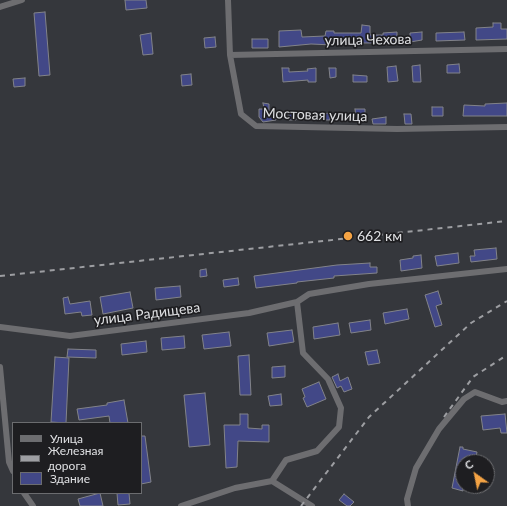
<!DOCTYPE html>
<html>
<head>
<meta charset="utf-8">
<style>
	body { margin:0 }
	#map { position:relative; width:507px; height:506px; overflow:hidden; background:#35373c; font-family:Lato,sans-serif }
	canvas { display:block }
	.legend { position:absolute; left:12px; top:422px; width:130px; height:72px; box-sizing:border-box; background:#1e1e21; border:1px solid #6b6c6f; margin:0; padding:5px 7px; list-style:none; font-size:12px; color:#dfe0e3 }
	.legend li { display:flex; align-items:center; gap:8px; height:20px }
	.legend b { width:20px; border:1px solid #6b6c6f }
	.north { position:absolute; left:455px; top:454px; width:40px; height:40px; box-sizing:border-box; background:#1e1e21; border:1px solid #6b6c6f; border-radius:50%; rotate:327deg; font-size:11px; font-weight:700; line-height:16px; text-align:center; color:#dfe0e3 }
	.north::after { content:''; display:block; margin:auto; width:14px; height:18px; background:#f4a344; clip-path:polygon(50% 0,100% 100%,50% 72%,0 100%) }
</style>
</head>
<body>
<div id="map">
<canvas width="507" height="506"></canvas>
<ul class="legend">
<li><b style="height:5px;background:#6d6d70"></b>Улица</li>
<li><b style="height:5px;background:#9d9ea2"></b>Железная дорога</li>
<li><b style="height:11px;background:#424887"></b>Здание</li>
</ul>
<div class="north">С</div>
</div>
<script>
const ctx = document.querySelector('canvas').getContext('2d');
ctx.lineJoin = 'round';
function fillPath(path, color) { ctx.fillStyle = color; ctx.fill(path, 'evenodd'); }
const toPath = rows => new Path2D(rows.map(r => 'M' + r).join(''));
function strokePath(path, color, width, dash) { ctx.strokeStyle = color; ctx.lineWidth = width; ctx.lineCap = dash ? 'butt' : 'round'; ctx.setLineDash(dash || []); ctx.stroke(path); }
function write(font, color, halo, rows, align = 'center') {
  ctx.font = font + ' Lato,sans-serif'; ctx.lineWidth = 3.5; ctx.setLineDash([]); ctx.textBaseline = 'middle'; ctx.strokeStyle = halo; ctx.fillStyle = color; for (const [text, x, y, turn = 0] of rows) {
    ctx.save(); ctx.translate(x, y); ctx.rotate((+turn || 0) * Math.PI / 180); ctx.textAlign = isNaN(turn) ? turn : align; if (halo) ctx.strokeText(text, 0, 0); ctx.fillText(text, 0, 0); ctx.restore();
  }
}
const building = toPath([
	[125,0,146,0,147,8,126,10,125,0],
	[45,12,50,75,39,76,34,13,45,12],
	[493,23,501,23,501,29,507,29,507,39,476,40,476,28,493,27,493,23],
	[362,25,370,26,370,35,383,35,383,33,397,32,397,41,375,43,334,43,333,45,311,44,279,47,279,31,301,30,302,37,325,36,326,31,334,31,334,33,361,33,362,25],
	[422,32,422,40,410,42,410,33,422,32],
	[464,32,465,40,436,41,436,33,464,32],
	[151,33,153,54,143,55,140,35,151,33],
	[215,37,216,47,205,48,204,38,215,37],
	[252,39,268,39,268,48,252,48,252,39],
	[459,64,460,73,447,73,447,65,459,64],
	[420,65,421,82,413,82,412,66,420,65],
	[396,66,398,81,388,82,387,67,396,66],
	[282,68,289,68,289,72,308,71,307,69,316,68,316,82,308,82,308,80,283,82,282,68],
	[329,68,336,68,336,77,330,78,329,68],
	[191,74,192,85,182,86,181,75,191,74],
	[353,75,367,76,367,82,353,82,353,75],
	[25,78,25,86,14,87,13,79,25,78],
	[263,103,269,104,269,114,276,113,276,120,263,122,259,117,259,109,264,109,263,103],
	[507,103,507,116,463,116,464,105,485,106,485,104,507,103],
	[432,107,443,107,443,116,432,116,432,107],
	[355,109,365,109,365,119,356,119,355,109],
	[289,112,295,112,296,120,289,120,289,112],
	[329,113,330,120,323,120,322,114,329,113],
	[404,114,411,114,412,124,405,124,404,114],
	[386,117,386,124,373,124,372,119,386,117],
	[496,248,497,259,471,262,470,256,475,256,474,250,496,248],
	[458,253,459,263,437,266,435,256,458,253],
	[421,255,422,268,401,271,400,260,413,258,413,256,421,255],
	[370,263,370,267,377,267,377,273,334,276,334,278,297,282,297,283,256,288,254,276,337,265,370,263],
	[206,269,207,276,200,277,200,270,206,269],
	[238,278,239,285,224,287,223,280,238,278],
	[180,286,181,297,156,300,155,288,180,286],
	[438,291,442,304,436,306,442,325,435,327,425,295,438,291],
	[130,292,133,308,103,314,100,297,130,292],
	[68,297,70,304,90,301,92,315,82,316,81,312,65,314,63,298,68,297],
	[407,309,409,319,385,324,383,313,407,309],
	[370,320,371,330,351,333,349,323,370,320],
	[338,323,340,335,314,339,313,327,338,323],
	[292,330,294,342,269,346,267,333,292,330],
	[229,332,231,346,204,349,202,335,229,332],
	[184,336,185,348,162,350,161,338,184,336],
	[146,341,147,352,122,355,121,344,146,341],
	[68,349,96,350,96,358,67,357,68,349],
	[377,350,380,363,368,365,365,352,377,350],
	[249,355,251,395,240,395,238,356,249,355],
	[55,357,69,358,66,423,51,422,55,357],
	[285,366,285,377,272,378,272,367,285,366],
	[338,374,340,381,348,377,352,389,344,392,341,386,337,388,332,377,338,374],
	[319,382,326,399,307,407,303,398,305,397,302,389,319,382],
	[205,393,210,445,189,447,184,395,205,393],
	[281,394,282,405,270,406,268,396,281,394],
	[124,400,128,423,110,423,109,416,79,420,77,409,107,405,107,403,124,400],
	[240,414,248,414,248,428,262,429,262,425,269,425,269,442,238,441,237,467,226,468,224,425,240,425,240,414],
	[505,414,507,433,501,433,500,428,483,430,481,416,505,414],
	[141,436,145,436,151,482,141,484,141,436],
	[460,447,463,447,463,449,477,452,475,462,463,462,463,491,452,488,460,447],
	[100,493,103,506,80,506,78,499,100,493],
	[117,493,129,493,130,504,118,505,117,493],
	[344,494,354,502,350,506,347,506,339,500,344,494]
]);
fillPath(building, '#424887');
strokePath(building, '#828389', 1);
strokePath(toPath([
	[228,0,230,55,241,114,256,126,397,129,507,127],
	[0,7,22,0],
	[230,55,507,49],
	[297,302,309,294,369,284,507,269],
	[0,327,70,336,249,313,297,302,303,353,328,379,341,408,339,427,317,451,286,460,272,481],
	[0,367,9,462,13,471],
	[24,493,33,506],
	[181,506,235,488,272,481,312,506],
	[408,506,407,499,416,468,439,429,464,399,475,392,502,402,507,401]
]), '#6d6d70', 6);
strokePath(toPath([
	[0,276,507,221],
	[444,417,473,377,507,355],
	[301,506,369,417,471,323,507,301]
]), '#9d9ea2', 2, [5, 5]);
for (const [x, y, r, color] of [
	[348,236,5,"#f4a344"]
]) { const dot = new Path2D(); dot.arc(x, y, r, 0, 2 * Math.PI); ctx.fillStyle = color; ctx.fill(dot); strokePath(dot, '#1e1e21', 1.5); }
write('14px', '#dfe0e3', '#1e1e21', [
	["улица Чехова",368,40,-1],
	["Мостовая улица",315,115,2],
	["улица Радищева",147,314,-7]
]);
write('14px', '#dfe0e3', '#1e1e21', [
	["662 км",357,236]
], 'left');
</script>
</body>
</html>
